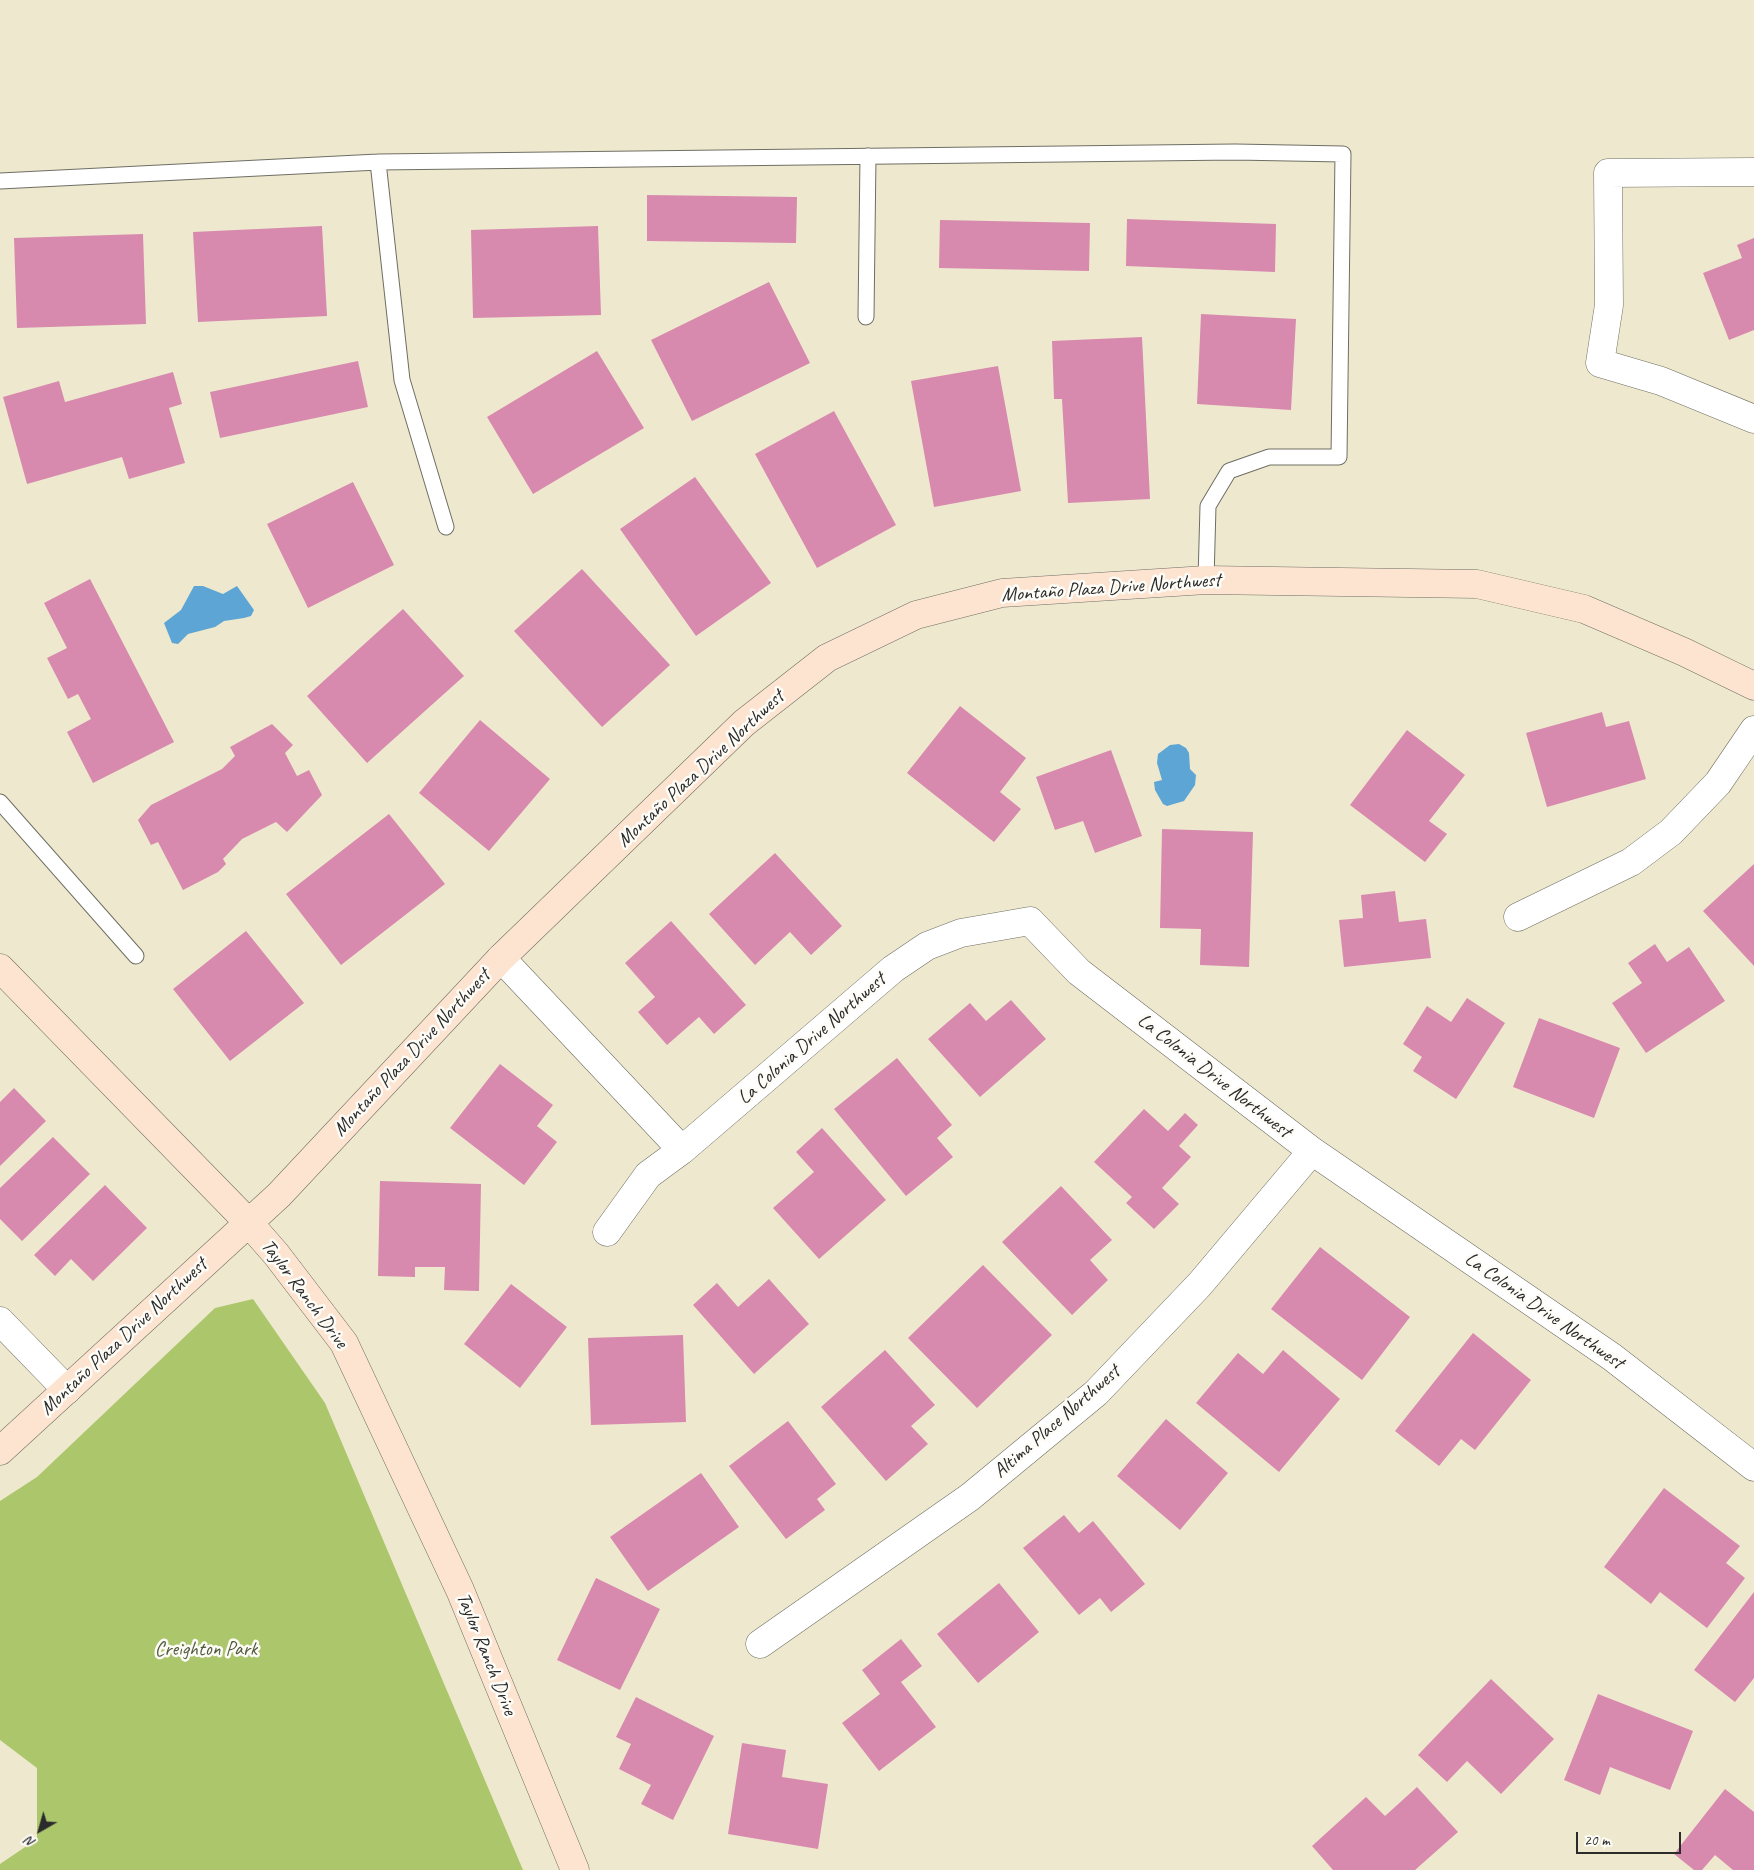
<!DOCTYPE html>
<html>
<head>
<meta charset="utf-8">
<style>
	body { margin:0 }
	#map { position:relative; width:1754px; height:1870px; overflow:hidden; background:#eee9ce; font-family:Caveat,sans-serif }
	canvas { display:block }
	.north { position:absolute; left:15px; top:1805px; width:50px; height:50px; -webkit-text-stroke:4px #fdfcf7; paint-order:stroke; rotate:218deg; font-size:14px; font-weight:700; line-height:20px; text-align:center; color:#2b2b2b }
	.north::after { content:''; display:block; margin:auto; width:18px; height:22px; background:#2b2b2b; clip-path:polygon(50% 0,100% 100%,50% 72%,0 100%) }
	.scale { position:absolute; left:1576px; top:1832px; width:105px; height:22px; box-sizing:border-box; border:2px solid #2b2b2b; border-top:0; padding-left:6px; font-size:15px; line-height:18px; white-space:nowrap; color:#2b2b2b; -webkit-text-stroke:4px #fdfcf7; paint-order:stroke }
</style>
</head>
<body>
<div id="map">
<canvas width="1754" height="1870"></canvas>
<div class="north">N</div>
<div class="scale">20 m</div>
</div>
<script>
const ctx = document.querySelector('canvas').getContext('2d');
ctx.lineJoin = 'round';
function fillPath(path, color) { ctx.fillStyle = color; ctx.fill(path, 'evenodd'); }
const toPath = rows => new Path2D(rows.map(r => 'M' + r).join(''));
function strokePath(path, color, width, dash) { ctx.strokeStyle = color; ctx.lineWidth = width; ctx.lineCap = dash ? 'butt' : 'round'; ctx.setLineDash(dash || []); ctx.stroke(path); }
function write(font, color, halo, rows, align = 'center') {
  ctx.font = font + ' Caveat,sans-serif'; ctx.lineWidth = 5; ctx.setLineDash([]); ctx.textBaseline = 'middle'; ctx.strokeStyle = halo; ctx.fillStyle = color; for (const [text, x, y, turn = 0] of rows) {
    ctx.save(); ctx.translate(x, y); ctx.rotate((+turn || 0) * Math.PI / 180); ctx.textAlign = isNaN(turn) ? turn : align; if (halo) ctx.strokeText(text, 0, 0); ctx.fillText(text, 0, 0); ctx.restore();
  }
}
fillPath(toPath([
	[253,1299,325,1403,523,1870,0,1870,0,1864,37,1839,37,1768,0,1740,0,1501,37,1477,215,1308]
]), '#acc66c');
fillPath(toPath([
	[194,586,203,586,223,594,237,586,254,610,251,616,244,618,224,621,215,627,188,634,178,644,172,643,164,623,181,610],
	[1179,744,1186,748,1189,753,1190,769,1196,775,1195,785,1184,801,1167,806,1163,804,1155,790,1154,782,1162,780,1157,763,1158,754,1170,745]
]), '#5da5d4');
fillPath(toPath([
	[647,195,797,197,796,243,647,241],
	[1127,219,1276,224,1275,272,1126,266],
	[940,220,1090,223,1089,271,939,268],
	[322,226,327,316,198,322,193,232],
	[598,226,601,315,473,318,471,230],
	[143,234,146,324,17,328,14,238],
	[1754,238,1754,330,1729,340,1703,273,1742,258,1737,245],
	[769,282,810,363,692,421,651,340],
	[1201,314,1296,319,1291,410,1197,404],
	[1142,337,1150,499,1068,503,1062,399,1054,399,1052,341],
	[597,351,644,428,533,494,487,417],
	[358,361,368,407,220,438,210,392],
	[998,366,1021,491,934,507,911,381],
	[173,372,182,404,169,408,185,463,129,479,122,457,27,484,3,397,59,381,65,402],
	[834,411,896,525,817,568,755,454],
	[695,477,771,583,696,636,620,529],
	[353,482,394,565,308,608,267,524],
	[582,569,670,665,602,727,514,631],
	[90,579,174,742,93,783,67,732,91,719,78,694,68,699,47,658,67,648,44,603],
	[403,609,464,676,367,763,307,696],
	[960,706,1026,758,1000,792,1021,809,994,842,907,773],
	[1602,712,1606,727,1629,721,1646,779,1547,807,1526,733],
	[480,720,550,779,489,851,419,793],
	[272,724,293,745,285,753,297,776,309,770,322,795,287,832,276,822,242,839,223,859,226,864,218,872,183,890,158,842,151,845,138,820,151,805,222,769,235,756,230,747],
	[1407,730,1465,775,1429,821,1447,834,1425,862,1350,805],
	[1111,750,1142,836,1095,853,1083,821,1055,830,1036,777],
	[389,814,445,884,341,965,286,894],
	[1162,829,1253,832,1249,967,1200,965,1201,929,1160,928],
	[775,853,842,926,811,955,790,932,755,965,709,914],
	[1754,864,1754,966,1703,911],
	[1395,891,1399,922,1426,919,1431,958,1344,967,1339,920,1363,918,1361,895],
	[671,921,746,1005,714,1034,699,1017,667,1045,638,1012,655,997,625,963],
	[246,931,304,1003,230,1061,173,989],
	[1655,944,1667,962,1689,947,1725,1001,1646,1053,1612,1003,1642,983,1628,963],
	[1467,998,1505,1023,1456,1099,1413,1071,1422,1057,1403,1044,1427,1006,1451,1022],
	[1011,1000,1046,1039,980,1097,928,1039,970,1003,986,1021],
	[1539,1018,1620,1048,1594,1118,1513,1087],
	[897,1058,952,1125,937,1138,953,1157,906,1196,834,1109],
	[500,1064,553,1105,537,1126,557,1142,524,1185,450,1128],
	[14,1088,46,1121,0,1166,0,1102],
	[1144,1109,1168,1131,1185,1113,1198,1125,1179,1146,1191,1157,1162,1188,1179,1204,1154,1229,1126,1203,1132,1197,1094,1162],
	[822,1128,886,1200,819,1259,773,1208,814,1172,796,1152],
	[53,1137,90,1174,22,1241,0,1219,0,1188],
	[380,1181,481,1184,479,1291,444,1290,445,1267,415,1267,415,1277,378,1276],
	[105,1185,147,1228,93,1281,71,1259,55,1276,34,1255],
	[1061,1186,1112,1240,1090,1260,1108,1280,1072,1315,1002,1242],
	[1320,1247,1410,1317,1362,1380,1271,1309],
	[983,1265,1052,1335,977,1408,908,1338],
	[769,1279,809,1324,754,1374,693,1305,717,1283,738,1307],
	[511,1284,567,1327,520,1388,464,1344],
	[1473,1333,1531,1380,1475,1450,1461,1439,1439,1466,1395,1431],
	[683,1335,686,1422,591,1425,588,1338],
	[885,1350,935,1405,911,1426,928,1444,886,1481,821,1407],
	[1283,1350,1340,1399,1279,1472,1196,1403,1238,1353,1263,1374],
	[1166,1419,1228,1473,1180,1530,1117,1476],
	[788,1421,836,1484,817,1499,825,1510,786,1539,729,1466],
	[701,1473,739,1527,648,1591,610,1537],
	[1664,1488,1740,1546,1726,1563,1745,1578,1707,1628,1660,1592,1651,1604,1604,1567],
	[1064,1515,1079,1533,1093,1521,1145,1584,1111,1612,1100,1598,1079,1615,1023,1548],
	[596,1578,660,1609,620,1690,557,1660],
	[999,1583,1039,1632,978,1683,937,1634],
	[1754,1592,1754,1678,1735,1702,1694,1670],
	[901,1639,922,1666,901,1682,936,1727,879,1771,842,1723,880,1694,862,1670],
	[1491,1679,1554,1739,1501,1794,1467,1761,1447,1782,1418,1755],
	[1598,1694,1693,1731,1670,1790,1610,1767,1600,1795,1564,1780],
	[636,1697,714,1736,673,1820,641,1804,651,1785,619,1769,631,1744,616,1737],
	[742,1743,786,1750,782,1777,828,1784,818,1849,728,1834],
	[1417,1787,1458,1832,1415,1870,1333,1870,1312,1846,1366,1797,1385,1816],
	[1725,1789,1754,1812,1754,1870,1733,1870,1715,1855,1702,1870,1694,1870,1674,1854]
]), '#d889ae');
const lane = toPath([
	[378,162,402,380,446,527],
	[0,181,378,162,1235,152,1343,154,1339,457,1269,457,1229,471,1208,506,1206,580],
	[866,317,868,156],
	[0,802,136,956]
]);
const street = toPath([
	[1754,172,1608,173,1609,305,1600,363,1661,381,1754,419],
	[1518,917,1631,862,1671,832,1718,783,1754,730],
	[501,958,682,1150],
	[607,1232,648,1175,682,1150,893,969,927,946,961,933,1030,921,1079,972,1312,1151,1612,1357,1754,1467],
	[0,1321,67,1390],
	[760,1644,970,1497,1096,1393,1200,1284,1312,1151]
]);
const secondary = toPath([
	[0,968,248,1222,276,1254,344,1343,460,1590,575,1870],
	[0,1451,279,1195,501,958,744,723,827,658,916,615,1002,593,1206,580,1477,584,1584,609,1684,652,1754,686]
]);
strokePath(lane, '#6f6e64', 17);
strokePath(street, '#6f6e64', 29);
strokePath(secondary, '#6f6e64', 29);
strokePath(lane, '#fff', 15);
strokePath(street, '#fff', 28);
strokePath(secondary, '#fde4d1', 28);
write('20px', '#2b2b2b', '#fdfcf7', [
	["Montaño Plaza Drive Northwest",1111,588,-4],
	["Montaño Plaza Drive Northwest",701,769,-43],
	["La Colonia Drive Northwest",812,1039,-41],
	["Montaño Plaza Drive Northwest",412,1053,-47],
	["La Colonia Drive Northwest",1214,1076,38],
	["Taylor Ranch Drive",304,1294,53],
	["La Colonia Drive Northwest",1544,1311,35],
	["Montaño Plaza Drive Northwest",124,1337,-43],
	["Altima Place Northwest",1057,1422,-41],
	["Taylor Ranch Drive",486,1654,68]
]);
write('20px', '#525a3e', '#fdfcf7', [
	["Creighton Park",206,1650]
]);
</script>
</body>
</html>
